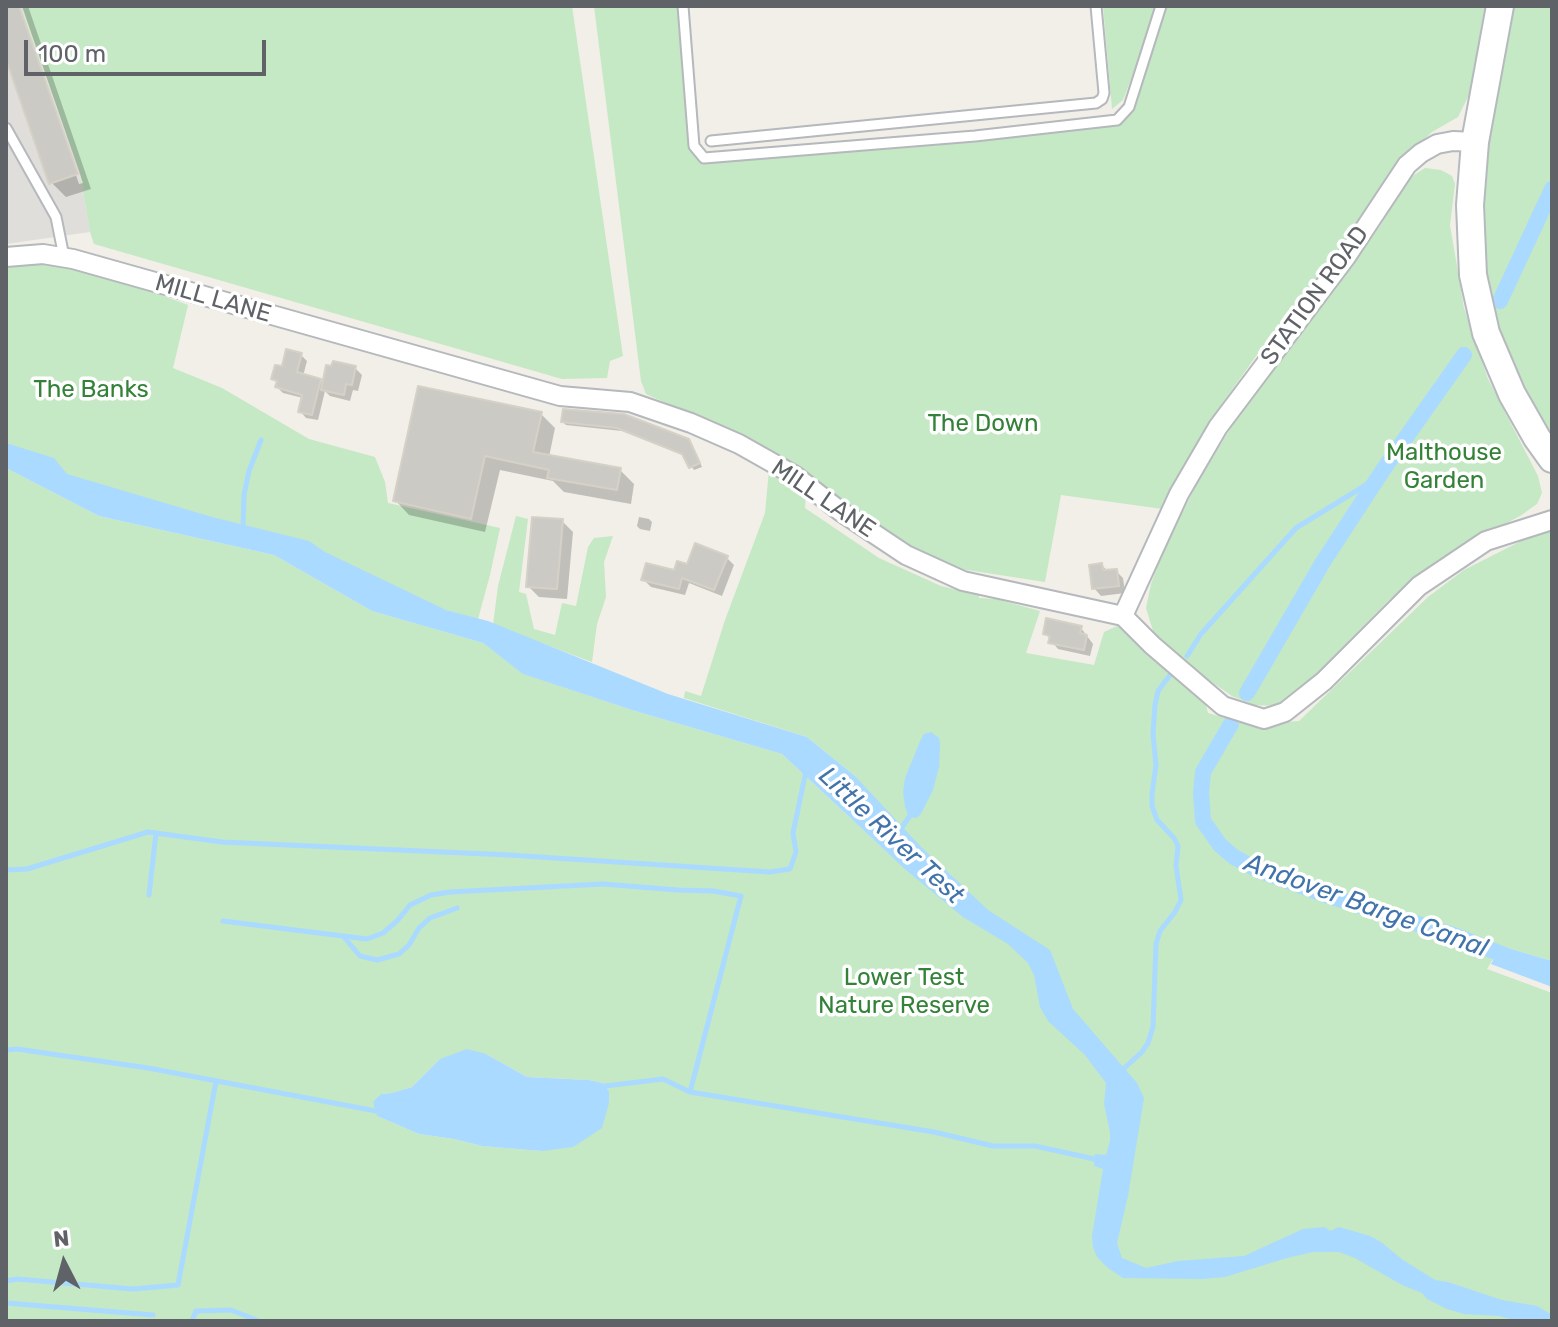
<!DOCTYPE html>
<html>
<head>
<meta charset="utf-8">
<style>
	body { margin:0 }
	#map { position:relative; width:1558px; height:1327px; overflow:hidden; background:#f1efe8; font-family:Rubik,sans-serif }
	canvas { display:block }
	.frame { position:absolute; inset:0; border:8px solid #5f6368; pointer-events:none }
	.north { position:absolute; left:24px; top:1223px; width:80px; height:80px; -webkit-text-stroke:6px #fff; paint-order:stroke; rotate:354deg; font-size:22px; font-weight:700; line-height:32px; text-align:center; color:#5f6368 }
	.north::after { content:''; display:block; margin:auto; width:28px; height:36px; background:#5f6368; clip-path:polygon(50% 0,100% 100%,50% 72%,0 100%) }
	.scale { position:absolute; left:24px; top:40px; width:242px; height:36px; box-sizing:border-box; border:4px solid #5f6368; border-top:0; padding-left:10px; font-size:24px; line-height:28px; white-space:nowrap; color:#5f6368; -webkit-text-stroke:6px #fff; paint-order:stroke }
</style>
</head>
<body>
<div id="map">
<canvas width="1558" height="1327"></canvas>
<div class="frame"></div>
<div class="north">N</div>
<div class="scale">100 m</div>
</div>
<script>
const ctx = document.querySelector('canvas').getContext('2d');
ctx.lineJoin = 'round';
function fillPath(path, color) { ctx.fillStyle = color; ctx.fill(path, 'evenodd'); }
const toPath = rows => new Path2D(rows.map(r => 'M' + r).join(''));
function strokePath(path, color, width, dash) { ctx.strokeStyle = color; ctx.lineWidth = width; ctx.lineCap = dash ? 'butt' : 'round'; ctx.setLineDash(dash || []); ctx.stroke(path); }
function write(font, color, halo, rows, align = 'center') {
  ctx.font = font + ' Rubik,sans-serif'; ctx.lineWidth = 7; ctx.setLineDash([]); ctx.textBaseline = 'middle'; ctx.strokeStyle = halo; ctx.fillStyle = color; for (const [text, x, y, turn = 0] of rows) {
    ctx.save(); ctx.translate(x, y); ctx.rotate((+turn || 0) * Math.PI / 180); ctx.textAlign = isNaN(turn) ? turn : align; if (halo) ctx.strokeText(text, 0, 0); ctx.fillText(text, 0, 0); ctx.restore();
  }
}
fillPath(toPath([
	[6,6,21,6,80,173,90,232,6,244]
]), '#e0deda');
fillPath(toPath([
	[21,6,572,6,623,356,610,361,607,378,562,379,94,244,90,232,80,173],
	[594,6,682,6,694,145,704,158,1117,120,1129,107,1164,6,1492,6,1469,95,1458,117,1432,132,1395,167,1319,281,1261,349,1217,411,1163,509,1061,495,1045,582,961,569,914,552,761,446,646,394,641,381],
	[1103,6,1155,6,1135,69,1123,100,1112,109],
	[1508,6,1552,6,1552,443,1545,437,1486,305,1481,171],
	[1425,168,1441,170,1452,176,1455,184,1450,225,1464,308,1488,379,1538,476,1542,493,1537,504,1520,516,1457,549,1389,600,1312,678,1275,706,1255,705,1232,696,1190,667,1154,634,1146,608,1151,584,1165,545,1197,484,1248,399,1363,250,1382,223,1399,191,1411,177],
	[6,263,47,264,104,274,188,305,173,368,222,388,309,439,375,457,385,482,388,503,500,528,490,575,478,619,446,610,133,509,19,450,6,448],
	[6,468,99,516,274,555,372,611,483,643,524,674,635,711,782,754,888,853,855,776,807,737,684,698,685,691,701,696,725,620,765,513,769,470,806,494,805,508,879,558,941,586,979,595,979,598,996,599,1040,611,1026,653,1094,665,1104,632,1117,626,1135,637,1204,698,1208,713,1248,725,1299,721,1428,597,1464,570,1527,538,1552,531,1552,961,1501,946,1487,969,1552,993,1552,1321,6,1321],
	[486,1054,527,1077,589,1080,603,1083,609,1091,609,1103,542,1151,482,1146,454,1139,419,1134,377,1116,381,1094,392,1093,412,1087,440,1059],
	[516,516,528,519,519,592,526,594,534,629,555,635,562,603,576,606,588,547,594,538,613,536,604,562,606,597,597,624,592,662,493,625,498,586]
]), '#c5e8c5');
fillPath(toPath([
	[6,443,54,458,67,474,212,517,309,541,325,552,446,610,488,621,668,694,807,737,855,776,921,847,988,910,1050,950,1073,1009,1137,1083,1144,1098,1128,1196,1117,1243,1122,1258,1146,1268,1178,1261,1244,1256,1303,1229,1325,1227,1330,1231,1339,1227,1370,1236,1381,1242,1403,1260,1435,1280,1448,1282,1502,1300,1537,1306,1552,1315,1552,1321,1518,1321,1499,1316,1464,1314,1447,1309,1427,1299,1422,1293,1402,1285,1355,1258,1339,1252,1313,1252,1287,1258,1225,1277,1202,1279,1123,1278,1108,1268,1097,1257,1093,1247,1092,1236,1103,1169,1094,1166,1095,1154,1106,1155,1110,1141,1110,1132,1104,1104,1106,1083,1085,1055,1048,1021,1040,1007,1034,975,1028,963,1008,944,963,917,906,870,782,754,635,711,523,674,483,643,372,611,274,555,99,516,6,468],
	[931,732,939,738,940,744,939,767,933,790,922,812,917,818,909,817,905,807,903,792,905,778,921,739,924,734],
	[1501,946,1552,961,1552,987,1491,964],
	[467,1049,486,1054,527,1077,589,1080,603,1083,609,1091,609,1103,602,1128,573,1147,542,1151,482,1146,454,1139,419,1134,377,1116,373,1102,381,1094,392,1093,412,1087,440,1059]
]), '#aadaff');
fillPath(toPath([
	[6,6,17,6,79,184,83,183,22,6,28,6,91,189,66,197,51,182,6,53],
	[301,355,307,361,303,376,320,380,324,384,355,368,362,375,358,391,353,390,350,401,330,396,325,391,318,420,306,418,300,411,303,398,283,393,277,387,278,383,273,378],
	[565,411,688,441,692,445,702,467,694,470,685,456,622,431,566,425,563,422],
	[541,414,555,428,549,457,620,470,634,484,631,504,564,492,553,481,500,470,485,532,409,515,395,500],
	[639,517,649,519,652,522,650,531,640,529,637,526],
	[562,521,573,532,567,599,539,597,528,586],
	[727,558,734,565,722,596,689,583,685,595,651,587,644,580],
	[1102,565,1108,572,1116,571,1123,578,1125,593,1101,596,1094,588],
	[1081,628,1093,644,1090,656,1058,649,1045,633]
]), '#0003');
strokePath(toPath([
	[243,528,244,495,249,471,261,440],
	[1187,656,1201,634,1296,528,1379,477],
	[898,833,909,817],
	[6,870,27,869,148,832,222,842,509,855,770,872,790,869,796,852,793,833,806,771],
	[149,895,156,833],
	[223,921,367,939,383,933,398,920,410,905,431,895,450,892,603,884,678,890,713,891,741,896,690,1092],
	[343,936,360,956,377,960,399,954,409,945,419,928,430,918,457,908],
	[6,1050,17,1049,148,1068,376,1111],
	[1121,1071,1142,1052,1148,1043,1153,1027,1156,944,1160,931,1175,912,1181,900,1176,866,1178,846,1174,838,1157,820,1152,806,1152,794,1156,765,1153,734,1155,705,1158,691,1173,671],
	[605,1086,663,1079,690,1092,934,1132,993,1146,1035,1146,1099,1160],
	[6,1281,17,1279,133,1289,178,1285,216,1081],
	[6,1303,153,1315],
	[192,1321,196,1311,231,1310,259,1321]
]), '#aadaff', 5);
strokePath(toPath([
	[1500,301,1552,189],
	[1247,693,1323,562,1383,470,1464,355],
	[1231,724,1203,772,1201,793,1203,821,1220,845,1234,857,1258,870,1320,893,1456,936,1552,974]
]), '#aadaff', 16);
const building = toPath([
	[6,6,19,6,78,174,49,184,6,59,6,6],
	[286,349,302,353,297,372,321,379,312,415,298,412,302,395,275,387,277,381,271,379,275,365,282,366,286,349],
	[333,361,356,366,352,385,346,384,344,395,321,390,326,365,331,366,333,361],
	[418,386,542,412,533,452,621,468,617,490,547,478,549,470,485,456,471,519,393,501,418,386],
	[563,409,624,414,689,439,700,463,689,468,682,454,617,428,561,422,563,409],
	[532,517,563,519,557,589,526,587,532,517],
	[695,543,728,556,714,590,682,578,679,589,641,580,646,563,674,570,677,561,687,564,695,543],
	[1102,563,1103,570,1117,569,1119,586,1092,589,1089,565,1102,563],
	[1046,618,1082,626,1080,633,1087,635,1084,650,1048,643,1050,636,1043,634,1046,618]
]);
fillPath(building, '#cccac5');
strokePath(building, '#d6d1c6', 2);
const lane = toPath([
	[683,6,694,146,704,158,975,136,1117,120,1129,107,1161,6],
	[6,128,56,217,64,257],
	[711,141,1096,103,1102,99,1104,93,1096,6]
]);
const street = toPath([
	[6,257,43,254,73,259,560,396,630,402,691,423,739,444,794,475,840,511,906,555,963,581,1123,616,1152,645,1223,706,1264,719,1285,712,1324,681,1419,586,1486,541,1552,520],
	[1123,616,1179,494,1218,427,1346,257,1407,165,1421,153,1437,144,1453,141,1475,142]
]);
const secondary = toPath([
	[1500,6,1475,142,1470,205,1473,275,1486,333,1512,394,1537,438,1552,459]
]);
strokePath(lane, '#b5b8bc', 13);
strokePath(street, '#b5b8bc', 22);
strokePath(secondary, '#b6babf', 30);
strokePath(lane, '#fff', 9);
strokePath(street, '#fff', 18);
strokePath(secondary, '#fff', 26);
write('24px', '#5f6368', '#fff', [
	["STATION ROAD",1315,296,-54],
	["MILL LANE",213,299,16],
	["MILL LANE",823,499,34]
]);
write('24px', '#348238', '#fff', [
	["The Banks",91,390],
	["The Down",983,424],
	["Malthouse",1444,453],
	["Garden",1444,481],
	["Lower Test",904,978],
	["Nature Reserve",904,1006]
]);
write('italic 26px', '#4174aa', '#fff', [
	["Little River Test",891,836,43],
	["Andover Barge Canal",1366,906,20]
]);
</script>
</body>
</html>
